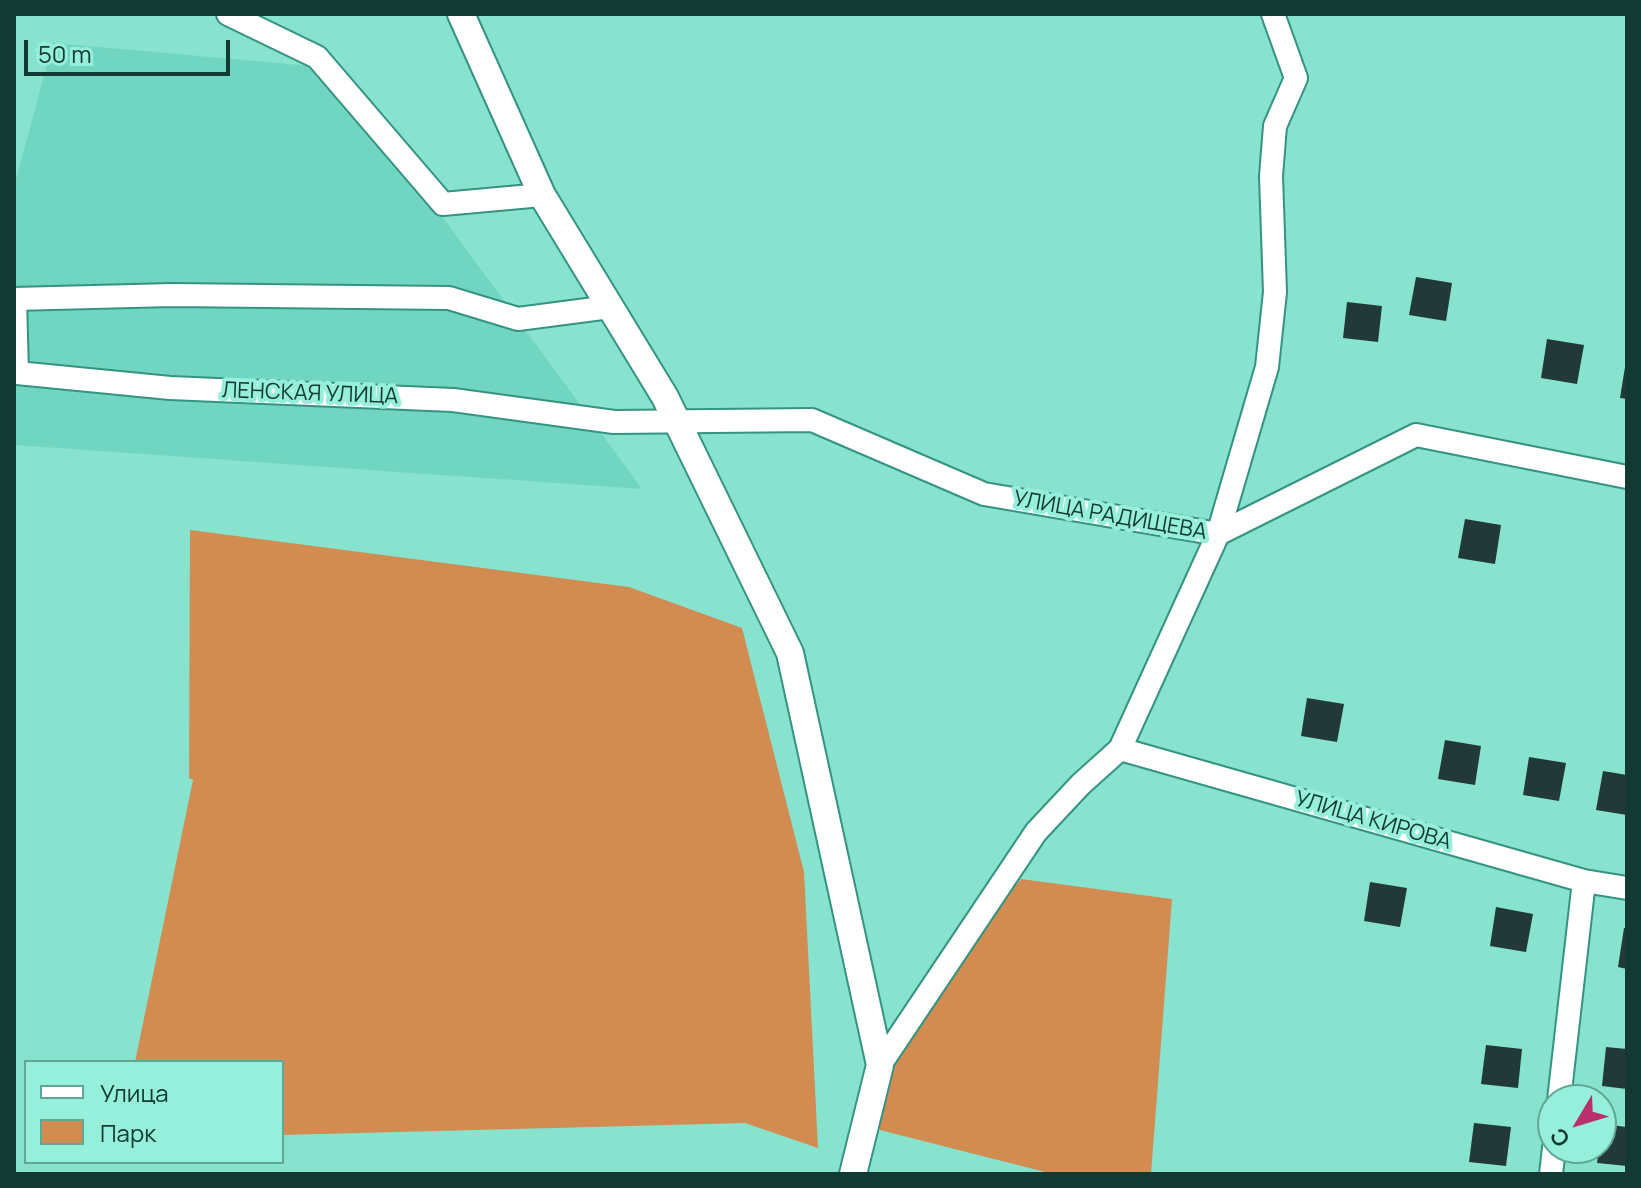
<!DOCTYPE html>
<html>
<head>
<meta charset="utf-8">
<style>
	body { margin:0 }
	#map { position:relative; width:1641px; height:1188px; overflow:hidden; background:#87e2ce; font-family:Manrope,sans-serif }
	canvas { display:block }
	.frame { position:absolute; inset:0; border:16px solid #123932; pointer-events:none }
	.legend { position:absolute; left:24px; top:1060px; width:260px; height:104px; box-sizing:border-box; background:#95efdb; border:2px solid #61a697; margin:0; padding:10px 14px; list-style:none; font-size:24px; color:#123932 }
	.legend li { display:flex; align-items:center; gap:16px; height:40px }
	.legend b { width:40px; border:2px solid #61a697 }
	.north { position:absolute; left:1537px; top:1084px; width:80px; height:80px; box-sizing:border-box; background:#95efdb; border:2px solid #61a697; border-radius:50%; rotate:232deg; font-size:22px; font-weight:700; line-height:32px; text-align:center; color:#123932 }
	.north::after { content:''; display:block; margin:auto; width:28px; height:36px; background:#b9306c; clip-path:polygon(50% 0,100% 100%,50% 72%,0 100%) }
	.scale { position:absolute; left:24px; top:40px; width:206px; height:36px; box-sizing:border-box; border:4px solid #123932; border-top:0; padding-left:10px; font-size:24px; line-height:28px; white-space:nowrap; color:#123932; -webkit-text-stroke:6px #95efdb; paint-order:stroke }
</style>
</head>
<body>
<div id="map">
<canvas width="1641" height="1188"></canvas>
<div class="frame"></div>
<ul class="legend">
<li><b style="height:10px;background:#fff"></b>Улица</li>
<li><b style="height:22px;background:#d28b51"></b>Парк</li>
</ul>
<div class="north">С</div>
<div class="scale">50 m</div>
</div>
<script>
const ctx = document.querySelector('canvas').getContext('2d');
ctx.lineJoin = 'round';
function fillPath(path, color) { ctx.fillStyle = color; ctx.fill(path, 'evenodd'); }
const toPath = rows => new Path2D(rows.map(r => 'M' + r).join(''));
function strokePath(path, color, width, dash) { ctx.strokeStyle = color; ctx.lineWidth = width; ctx.lineCap = dash ? 'butt' : 'round'; ctx.setLineDash(dash || []); ctx.stroke(path); }
function write(font, color, halo, rows, align = 'center') {
  ctx.font = font + ' Manrope,sans-serif'; ctx.lineWidth = 8; ctx.setLineDash([]); ctx.textBaseline = 'middle'; ctx.strokeStyle = halo; ctx.fillStyle = color; for (const [text, x, y, turn = 0] of rows) {
    ctx.save(); ctx.translate(x, y); ctx.rotate((+turn || 0) * Math.PI / 180); ctx.textAlign = isNaN(turn) ? turn : align; if (halo) ctx.strokeText(text, 0, 0); ctx.fillText(text, 0, 0); ctx.restore();
  }
}
fillPath(toPath([
	[53,43,333,68,642,489,14,445,14,187]
]), '#70d6c1');
fillPath(toPath([
	[190,530,629,587,742,628,804,872,818,1148,745,1123,282,1135,282,1062,135,1062,193,780,189,778],
	[1021,879,1172,899,1151,1174,1053,1174,880,1130,880,1051]
]), '#d28b51');
fillPath(toPath([
	[1416,277,1452,283,1446,321,1409,315],
	[1347,302,1382,306,1378,342,1343,338],
	[1547,339,1584,345,1577,384,1541,378],
	[1625,367,1627,367,1627,399,1620,398],
	[1465,519,1501,525,1495,564,1458,558],
	[1307,698,1344,704,1337,742,1301,736],
	[1445,740,1481,746,1475,785,1438,779],
	[1529,757,1566,763,1559,801,1523,795],
	[1603,771,1627,775,1627,815,1596,810],
	[1370,882,1407,888,1400,927,1364,921],
	[1496,907,1533,914,1526,952,1490,946],
	[1624,928,1627,929,1627,969,1618,967],
	[1486,1045,1522,1049,1518,1088,1481,1084],
	[1606,1047,1627,1049,1627,1089,1602,1086],
	[1474,1123,1511,1127,1506,1166,1469,1162],
	[1602,1124,1627,1127,1627,1166,1597,1163,1599,1148,1601,1148]
]), '#22393a');
const minor = toPath([
	[228,14,317,57,443,204,542,195],
	[14,299,172,295,449,298,518,319,610,307],
	[15,299,17,373,170,388,453,400,614,422,812,420,984,494,1218,534,1416,435,1627,477],
	[1120,749,1584,881,1627,888],
	[880,1065,1036,832,1081,784,1120,749,1218,534,1267,367,1275,292,1271,176,1275,126,1296,78,1273,14],
	[1559,1100,1584,881],
	[1551,1174,1554,1148]
]);
const tertiary = toPath([
	[461,14,542,195,665,397,790,653,880,1065,853,1174]
]);
strokePath(minor, '#359382', 26);
strokePath(tertiary, '#359382', 30);
strokePath(minor, '#fff', 22);
strokePath(tertiary, '#fff', 26);
write('22px', '#123932', '#95efdb', [
	["ЛЕНСКАЯ УЛИЦА",310,394,2],
	["УЛИЦА РАДИЩЕВА",1110,516,10],
	["УЛИЦА КИРОВА",1373,821,16]
]);
</script>
</body>
</html>
